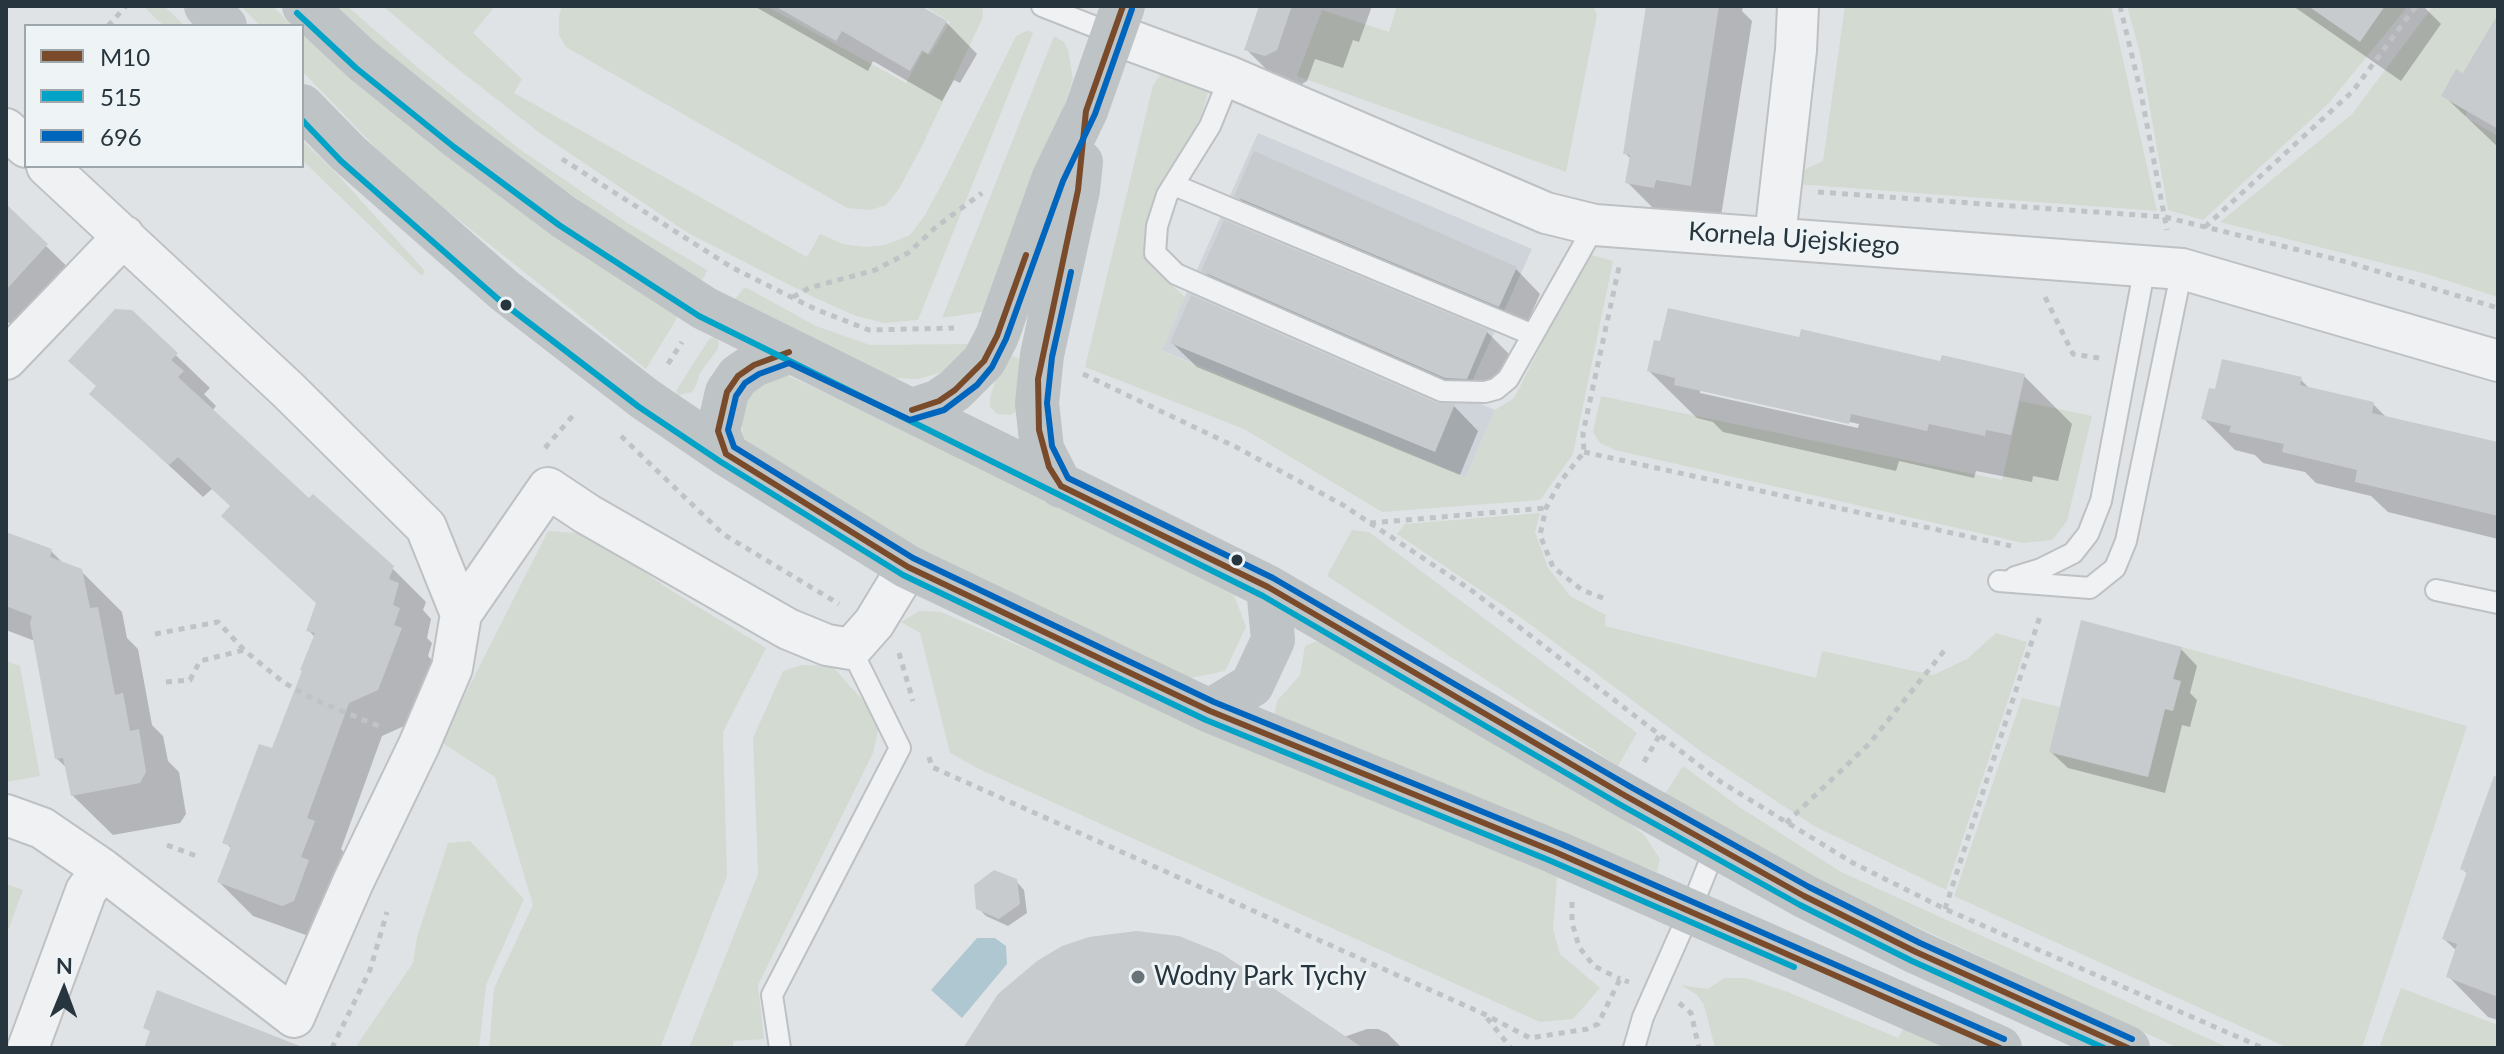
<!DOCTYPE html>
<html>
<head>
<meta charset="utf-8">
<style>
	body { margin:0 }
	#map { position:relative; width:2504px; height:1054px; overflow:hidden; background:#e0e3e6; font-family:Lato,sans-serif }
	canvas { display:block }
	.frame { position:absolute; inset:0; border:8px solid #27353e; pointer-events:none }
	.legend { position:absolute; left:24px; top:24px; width:280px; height:144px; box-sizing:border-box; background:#eef3f5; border:2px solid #9ea7ac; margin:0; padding:10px 14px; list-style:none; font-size:24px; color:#27353e }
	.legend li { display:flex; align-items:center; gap:16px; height:40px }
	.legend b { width:40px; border:2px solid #9ea7ac }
	.north { position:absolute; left:24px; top:950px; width:80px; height:80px; -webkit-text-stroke:6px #eef3f5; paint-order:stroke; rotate:1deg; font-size:22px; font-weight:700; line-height:32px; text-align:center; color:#27353e }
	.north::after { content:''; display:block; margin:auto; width:28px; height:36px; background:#27353e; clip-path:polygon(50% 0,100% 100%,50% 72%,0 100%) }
</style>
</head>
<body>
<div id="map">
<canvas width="2504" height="1054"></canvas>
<div class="frame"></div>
<ul class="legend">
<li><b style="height:10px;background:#7a4b2a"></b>M10</li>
<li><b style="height:10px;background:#02a3c7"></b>515</li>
<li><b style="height:10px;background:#0065bd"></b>696</li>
</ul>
<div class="north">N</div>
</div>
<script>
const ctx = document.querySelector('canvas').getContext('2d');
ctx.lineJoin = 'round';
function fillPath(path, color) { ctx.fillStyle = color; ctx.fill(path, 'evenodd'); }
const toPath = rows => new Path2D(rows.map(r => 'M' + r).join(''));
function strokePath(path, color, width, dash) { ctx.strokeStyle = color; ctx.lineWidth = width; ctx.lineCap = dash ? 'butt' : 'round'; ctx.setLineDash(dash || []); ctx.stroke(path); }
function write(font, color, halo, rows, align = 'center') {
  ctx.font = font + ' Lato,sans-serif'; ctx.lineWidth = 6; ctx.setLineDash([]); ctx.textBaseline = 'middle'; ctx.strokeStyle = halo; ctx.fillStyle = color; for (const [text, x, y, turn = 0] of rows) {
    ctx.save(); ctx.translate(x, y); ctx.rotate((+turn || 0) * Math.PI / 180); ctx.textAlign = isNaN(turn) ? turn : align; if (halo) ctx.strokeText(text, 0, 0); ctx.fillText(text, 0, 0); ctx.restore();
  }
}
fillPath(toPath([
	[1258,133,1532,249,1465,397,1495,410,1466,477,1161,350]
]), '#ced4d9');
fillPath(toPath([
	[143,6,164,6,185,26,164,26],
	[241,6,272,6,293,26,260,26],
	[334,6,347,6,416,66,518,148,629,224,707,270,704,277,701,280,592,209,496,142,397,63],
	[383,6,495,6,473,33,522,79,514,93,807,257,820,234,843,244,865,247,885,245,910,235,925,215,944,180,1016,36,1028,30,1033,33,918,320,884,323,856,316,813,297,688,233,541,134,449,62],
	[562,6,766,6,906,83,923,52,930,55,950,22,924,6,982,6,983,17,921,148,899,189,886,205,871,210,847,208,566,47,559,35,559,16],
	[1397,6,1593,6,1597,15,1566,172,1297,76,1322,10,1389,32],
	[1845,6,2111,6,2157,211,1796,184,1795,174,1823,161],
	[2127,6,2408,6,2328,104,2203,220,2168,210,2140,53],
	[2433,6,2498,6,2498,23,2463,73,2456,70,2441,96,2467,111,2465,117,2498,136,2498,297,2430,275,2220,222,2352,114],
	[302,34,357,84,475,176,679,315,646,369,440,205,380,152,302,71],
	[1054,36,1064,42,1068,50,1073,79,995,310,942,318],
	[1165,69,1209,89,1201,117,1148,215,1146,239,1165,279,1185,297,1162,351,1466,477,1495,410,1514,398,1588,254,1613,261,1573,454,1540,500,1382,512,1244,429,1085,367,1153,85],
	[302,140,337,174,425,271,422,276,302,160],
	[745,287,816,326,870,345,974,344,949,370,919,379,892,378,735,299],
	[715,337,719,343,718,349,700,373,696,385,692,392,679,395,676,391,709,339],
	[1004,353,1028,362,1016,412,1010,415,997,414,990,407,990,398],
	[784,374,903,428,1234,595,1246,627,1225,671,1182,680,921,554,743,442,741,410,753,382],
	[1601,396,2002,480,2020,401,2092,416,2067,521,2052,540,2023,543,1615,450,1600,443,1593,432],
	[1540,513,1535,532,1548,568,1570,596,1606,615,1605,626,1816,678,1822,651,1933,675,1967,659,1996,633,2027,642,1946,890,1814,826,1703,753,1523,619,1397,534,1405,524],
	[1352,530,1369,532,1637,733,1618,766,1327,576],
	[548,531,588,534,672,591,766,648,723,732,727,876,660,1048,489,1048,494,988,533,905,495,777,441,742],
	[919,611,941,612,1557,877,1553,929,1560,954,1600,988,1573,1019,1540,1022,979,769,950,753,920,633,901,622],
	[1317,641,1624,818,1645,836,1660,859,1657,872,1273,721,1277,701,1300,675,1305,646],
	[2182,647,2467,726,2362,1048,2288,1048,1954,896,2022,698,2060,707,2050,748,2054,754,2143,776,2150,771,2165,709,2173,711,2181,681,2173,679],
	[6,661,20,666,40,776,7,782],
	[802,665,832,666,867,705,879,726,873,753,758,985,764,1039,733,1041,733,1048,689,1048,758,874,753,738,783,671],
	[1683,766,1741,808,1841,872,2229,1048,2178,1048,1831,887,1664,795],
	[470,841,524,899,486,985,479,1048,355,1048,413,963,417,937,448,843],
	[6,884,23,890,6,936],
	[1724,978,1746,978,1785,991,1898,1038,1904,1027,1950,1048,1715,1048,1704,1005,1697,995,1681,985,1708,989],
	[2401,988,2498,1025,2498,1048,2379,1048]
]), '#d3dad1');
fillPath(toPath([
	[977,938,995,938,1006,946,1007,964,962,1018,931,990]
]), '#aec7d1');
fillPath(toPath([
	[754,6,917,6,946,22,977,54,960,83,954,80,942,101,873,61,868,71],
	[1261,6,1372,6,1359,42,1353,40,1343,68,1315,59,1307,81,1297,87,1278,81,1247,50],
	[1648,6,1743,6,1742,11,1752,21,1721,216,1686,211,1685,218,1658,213,1627,182,1631,159,1625,153],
	[2293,6,2423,6,2441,24,2401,81],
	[2498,55,2498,147,2443,95,2464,76],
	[1237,196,1516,269,1540,294,1524,330,1261,220],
	[6,207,87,286,32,345,6,320],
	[1225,222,1487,332,1512,357,1491,402,1471,402,1228,295,1203,270],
	[131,312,210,388,204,394,216,406,212,411,309,500,392,568,426,602,423,610,431,619,427,638,432,643,428,656,435,663,411,723,382,736,341,849,347,856,317,939,253,916,219,882,232,849,225,842,273,751,315,637,308,630,318,604,232,507,212,489,203,497,92,394,98,388],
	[1800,340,2024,376,2072,424,2058,481,2033,476,2032,482,1976,471,1974,478,1899,461,1896,471,1723,432,1713,422,1697,418,1649,371],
	[1700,389,1859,424,1858,428,1700,393],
	[1172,343,1436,405,1454,406,1478,431,1460,475,1197,367],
	[2300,379,2311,390,2373,404,2388,419,2498,444,2498,539,2388,512,2371,496,2316,483,2305,472,2263,463,2255,455,2235,450,2204,419],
	[6,533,51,551,65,565,81,571,122,612,127,638,138,649,152,725,163,736,168,761,179,772,186,814,180,823,113,835,72,795,68,769,56,758,35,641,6,630],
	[2181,649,2197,666,2190,693,2197,700,2190,727,2182,725,2165,793,2068,768,2051,752],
	[2498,783,2498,1020,2488,1017,2448,976,2457,951,2444,939,2468,874,2462,869],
	[1016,881,1024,890,1027,913,1008,926,986,916,978,908],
	[1367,1029,1378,1029,1387,1033,1402,1048,966,1048,1344,1037]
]), '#0003');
fillPath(toPath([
	[775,6,921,6,947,21,928,54,922,50,910,71,842,31,836,41],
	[1259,6,1292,6,1277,50,1265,56,1244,50],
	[1646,6,1719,6,1691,186,1656,180,1654,188,1625,183,1630,155,1623,154],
	[2308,6,2385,6,2360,42],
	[2498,14,2498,129,2441,96,2456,69,2463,73],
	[1254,151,1517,267,1499,307,1234,196],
	[6,204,48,244,6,290],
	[1224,220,1488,330,1467,379,1445,378,1201,271],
	[1191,295,1437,403,1455,404,1435,452,1170,343],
	[1668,308,1799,337,1801,329,1940,361,1942,355,2025,374,2011,435,1986,430,1985,436,1929,424,1927,431,1851,414,1849,424,1674,385,1675,378,1647,371,1654,340,1660,341],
	[115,309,132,310,178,353,171,360,184,371,178,377,309,498,313,494,394,566,389,579,399,583,393,605,400,608,394,625,402,628,378,690,349,703,307,818,315,821,301,857,309,860,294,901,282,906,217,882,231,846,222,843,259,744,272,748,302,671,300,670,315,633,306,631,316,603,221,516,230,506,178,457,169,465,89,394,96,386,68,361],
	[2222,359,2302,377,2300,385,2374,402,2372,413,2498,442,2498,516,2355,482,2357,470,2282,452,2284,444,2229,432,2231,426,2201,419,2209,388,2215,389],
	[6,532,52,549,50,557,82,569,90,608,98,607,115,695,123,693,130,731,139,729,146,772,140,783,71,796,63,758,55,759,30,623,32,616,6,606],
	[2081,620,2182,647,2173,679,2181,681,2173,711,2165,709,2148,777,2049,752],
	[2494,776,2498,777,2498,997,2446,977,2457,944,2442,939,2467,872,2460,869],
	[994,870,1017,879,1020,904,999,919,976,909,974,885],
	[1136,931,1179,936,1221,953,1363,1048,963,1048,998,994,1037,961,1062,946,1089,937],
	[157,990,300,1046,300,1048,144,1048,150,1031,143,1028]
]), '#c8cbce');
const lane = toPath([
	[1042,6,1113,34],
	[1230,77,1210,126,1167,195,1157,226,1155,253,1176,274,1442,391,1485,392,1496,389,1508,379,1595,225],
	[1174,185,1533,335],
	[2015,577,2041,569,2073,553,2088,534,2101,501,2145,266],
	[1999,581,2090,588,2115,568,2126,541,2182,269],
	[2436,590,2498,603],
	[780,1048,772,995,900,748,851,649],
	[1634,1048,1643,1017,1690,911,1716,846]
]);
const street = toPath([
	[1113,34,1230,77,1546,213,1595,225,2182,269,2498,361],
	[6,129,26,147],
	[1775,237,1796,50,1798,6],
	[6,359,124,236],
	[461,614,548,488,587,514,788,629,827,645,851,649,874,623,908,567],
	[6,815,42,828,102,869,294,1017,353,882,419,745,452,668,461,614,426,527,288,390,47,166],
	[28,1048,86,891,102,869]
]);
strokePath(lane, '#bec1c4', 24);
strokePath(street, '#bec1c4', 44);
strokePath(toPath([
	[2120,6,2141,93,2167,230],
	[108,26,126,6],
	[562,159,731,267,815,309,869,330,954,328],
	[1818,192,2165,217,2347,262,2498,308],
	[2205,227,2353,91,2416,6],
	[793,297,809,288,875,270,908,253,936,227,982,193],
	[2045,297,2073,354,2099,358],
	[668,364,682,342],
	[1083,374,1236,447,1343,505,1471,590,1721,782,1853,863,1945,909,2263,1048],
	[621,436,723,534,839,604],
	[545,448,576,412],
	[1584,452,2011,546],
	[1370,523,1546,508],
	[1603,598,1582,590,1553,567,1540,535,1546,508,1560,482,1584,452,1583,433,1619,267],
	[155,634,218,622,244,650,283,682,311,698,383,728],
	[899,653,913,701],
	[166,682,190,680,200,661,244,650],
	[929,757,932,767,1484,1014,1530,1038,1587,1029,1598,1024,1620,979,1629,982],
	[1644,762,1659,736],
	[1786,823,1869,744,1944,651],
	[167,845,199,857],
	[1572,902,1572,922,1579,947,1594,966,1620,979],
	[1945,909,2041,613],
	[1679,1003,1691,1013,1699,1048],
	[1487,1018,1511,1048],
	[332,1048,370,970,387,912]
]), '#bfc3c6', 5, [6, 6]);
strokePath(lane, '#f0f1f2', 20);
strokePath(street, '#f0f1f2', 40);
strokePath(toPath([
	[206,6,225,26],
	[304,6,362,60,460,139,564,217,704,308,1268,587,1624,795,1804,896,1916,952,2128,1048],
	[302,106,348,153,505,291,645,399,726,454,908,567,1210,711,1555,852,2000,1048],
	[912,410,939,401,955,390,984,361,997,336,1054,177,1086,111,1123,6],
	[726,454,718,431,727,392,738,376,754,365,789,352],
	[1061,486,1042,449,1037,403,1042,355,1078,190,1081,162],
	[1210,711,1252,685,1273,640,1268,587]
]), '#bec3c5', 44);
strokePath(toPath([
	[912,410,939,401,955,390,984,361,997,336,1026,255],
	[726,454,908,567,1210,711,1555,852,2000,1048],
	[726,454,718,431,727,392,738,376,754,365,789,352],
	[1061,486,1268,587,1624,795,1804,896,1916,952,2128,1048],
	[1061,486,1049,467,1039,430,1038,379,1078,190,1086,111,1123,6]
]), '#7a4b2a', 6);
strokePath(toPath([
	[297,13,356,68,454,147,559,225,699,316,1263,596,1619,804,1800,905,1912,961,2104,1048],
	[302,120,341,161,498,299,639,407,721,462,903,575,1206,720,1551,861,1794,967]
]), '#02a3c7', 6);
strokePath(toPath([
	[1132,9,1095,114,1063,181,1006,339,992,367,977,385,944,410,910,420,789,363,759,374,745,383,736,396,728,430,734,447,913,558,1214,702,1559,843,2004,1039],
	[1071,272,1052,357,1047,403,1052,446,1068,478,1273,578,1629,786,1809,887,1920,943,2132,1039]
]), '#0065bd', 6);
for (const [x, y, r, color] of [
	[506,305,7,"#27353e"],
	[1237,560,7,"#27353e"],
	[1138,977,8,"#687279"]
]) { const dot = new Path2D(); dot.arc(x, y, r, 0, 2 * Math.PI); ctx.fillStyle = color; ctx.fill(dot); strokePath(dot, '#eef3f5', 3); }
write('26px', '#27353e', '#eef3f5', [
	["Kornela Ujejskiego",1794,239,4]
]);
write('26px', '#27353e', '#eef3f5', [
	["Wodny Park Tychy",1154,977]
], 'left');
</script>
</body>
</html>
